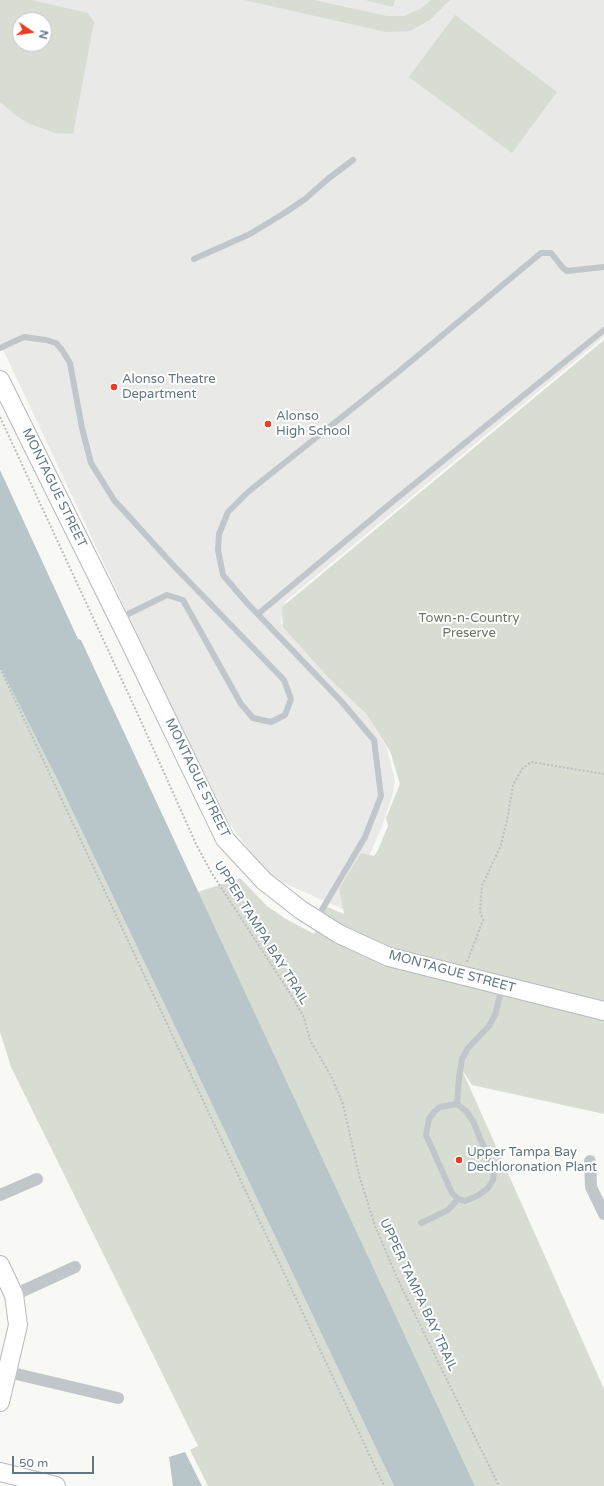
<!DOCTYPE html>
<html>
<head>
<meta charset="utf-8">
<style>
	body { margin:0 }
	#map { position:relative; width:604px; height:1486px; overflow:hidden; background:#f8f8f5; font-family:"Varela Round",sans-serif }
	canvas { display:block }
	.north { position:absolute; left:12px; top:12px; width:40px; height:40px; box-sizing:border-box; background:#fff; border:1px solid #c0c9cd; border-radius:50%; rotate:103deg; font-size:11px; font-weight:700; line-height:16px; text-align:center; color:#627781 }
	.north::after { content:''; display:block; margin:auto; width:14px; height:18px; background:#e93c24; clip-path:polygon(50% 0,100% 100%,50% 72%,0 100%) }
	.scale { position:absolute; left:12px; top:1456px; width:82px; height:18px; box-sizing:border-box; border:2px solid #627781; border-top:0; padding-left:5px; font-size:12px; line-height:14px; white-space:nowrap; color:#627781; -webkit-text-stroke:3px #fff; paint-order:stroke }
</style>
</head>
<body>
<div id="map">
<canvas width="604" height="1486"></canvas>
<div class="north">N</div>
<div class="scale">50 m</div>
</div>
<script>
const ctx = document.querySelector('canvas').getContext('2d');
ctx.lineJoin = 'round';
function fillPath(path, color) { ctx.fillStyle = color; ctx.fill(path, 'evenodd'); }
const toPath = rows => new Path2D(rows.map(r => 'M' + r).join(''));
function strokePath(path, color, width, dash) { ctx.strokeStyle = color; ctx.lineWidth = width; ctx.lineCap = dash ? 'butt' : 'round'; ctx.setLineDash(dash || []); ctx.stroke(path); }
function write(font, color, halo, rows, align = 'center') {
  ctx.font = font + ' "Varela Round",sans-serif'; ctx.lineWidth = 4; ctx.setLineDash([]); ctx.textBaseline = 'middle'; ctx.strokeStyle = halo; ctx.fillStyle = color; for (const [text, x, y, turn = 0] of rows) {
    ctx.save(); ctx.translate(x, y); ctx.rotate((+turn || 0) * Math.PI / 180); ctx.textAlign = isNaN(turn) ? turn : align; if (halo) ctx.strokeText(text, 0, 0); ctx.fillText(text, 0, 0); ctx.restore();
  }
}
fillPath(toPath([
	[0,0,604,0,604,337,286,601,281,623,369,718,387,748,395,781,392,797,381,829,345,910,268,876,221,812,0,343],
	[20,20,44,20,44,44,20,44]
]), '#e9e9e8');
fillPath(toPath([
	[0,0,31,0,88,13,94,22,73,134,55,133,30,124,18,117,0,102],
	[20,20,44,20,44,44,20,44],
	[244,0,314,0,387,16,404,16,422,8,431,0,450,0,430,20,410,31,386,32],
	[365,0,395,0,393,7],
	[455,15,557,92,512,153,409,77],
	[604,340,604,1005,391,952,321,916,325,906,344,914,339,889,361,853,374,856,377,852,388,826,386,818,400,784,390,751,367,715,327,676,283,627,282,607],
	[0,667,57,779,394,1486,208,1486,190,1450,198,1446,11,1067,0,1032],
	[240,878,267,906,286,919,314,934,317,927,604,1017,604,1114,472,1085,462,1070,604,1389,604,1486,475,1486,198,892]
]), '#d8ddd4');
fillPath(toPath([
	[0,470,78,639,81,640,475,1486,394,1486,57,779,0,667],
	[185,1452,202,1486,173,1486,169,1457]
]), '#b8c6c9');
const secondary = toPath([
	[0,380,126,634,225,839,264,881,301,910,339,934,389,957,604,1011],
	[0,1265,14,1295,18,1325,0,1402],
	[0,1472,56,1486]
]);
strokePath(secondary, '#b3babe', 20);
strokePath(toPath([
	[0,417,140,719,196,844,211,872,293,998,304,1018,310,1040,332,1078,343,1104,359,1175,375,1226,399,1282,499,1486],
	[0,668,384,1486],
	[467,962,483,920,480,911,482,886,501,845,508,815,513,785,522,769,531,762,604,774]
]), '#babec0', 2, [2, 2]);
strokePath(toPath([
	[194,259,250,234,286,212,305,199,329,178,353,160],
	[0,348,24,337,46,340,56,343,62,350,70,363,82,428,91,463,114,500,174,566,284,680,291,699,285,715,271,722,253,718,241,704,183,600,167,595,120,618],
	[258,614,391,503,604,330],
	[317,918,365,837,381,796,374,740,341,701,247,603,223,575,218,550,219,534,228,512,248,492,397,373,541,253,551,253,563,268,567,271,604,267],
	[457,1104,466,1111,473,1121,494,1172,493,1180,488,1188,477,1196,465,1201,458,1199,452,1193,426,1135,429,1119,434,1112,440,1107,457,1104],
	[457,1104,459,1077,462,1059,468,1048,489,1026,495,1015,502,987],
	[421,1223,448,1210,458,1199]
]), '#c0c6c9', 6);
strokePath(toPath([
	[590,1161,591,1187,604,1214],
	[0,1195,37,1179],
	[14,1295,75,1267],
	[8,1372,118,1398]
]), '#c0c6c9', 12);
strokePath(secondary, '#fff', 18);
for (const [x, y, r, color] of [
	[114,387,4,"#e93c24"],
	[268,424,4,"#e93c24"],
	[459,1160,4,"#e93c24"]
]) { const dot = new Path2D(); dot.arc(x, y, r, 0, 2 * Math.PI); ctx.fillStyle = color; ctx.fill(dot); strokePath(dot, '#fff', 1.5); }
write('13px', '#627781', '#fff', [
	["Alonso Theatre",122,380],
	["Department",122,395],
	["Alonso",276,417],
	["High School",276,432],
	["Upper Tampa Bay",467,1153],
	["Dechloronation Plant",467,1168]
], 'left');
write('13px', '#627781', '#fff', [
	["MONTAGUE STREET",54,488,64],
	["MONTAGUE STREET",197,778,64],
	["UPPER TAMPA BAY TRAIL",261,933,58],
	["MONTAGUE STREET",452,972,15],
	["UPPER TAMPA BAY TRAIL",418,1295,65]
]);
write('13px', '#687961', '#fff', [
	["Town-n-Country",469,619],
	["Preserve",469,634]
]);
</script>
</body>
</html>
